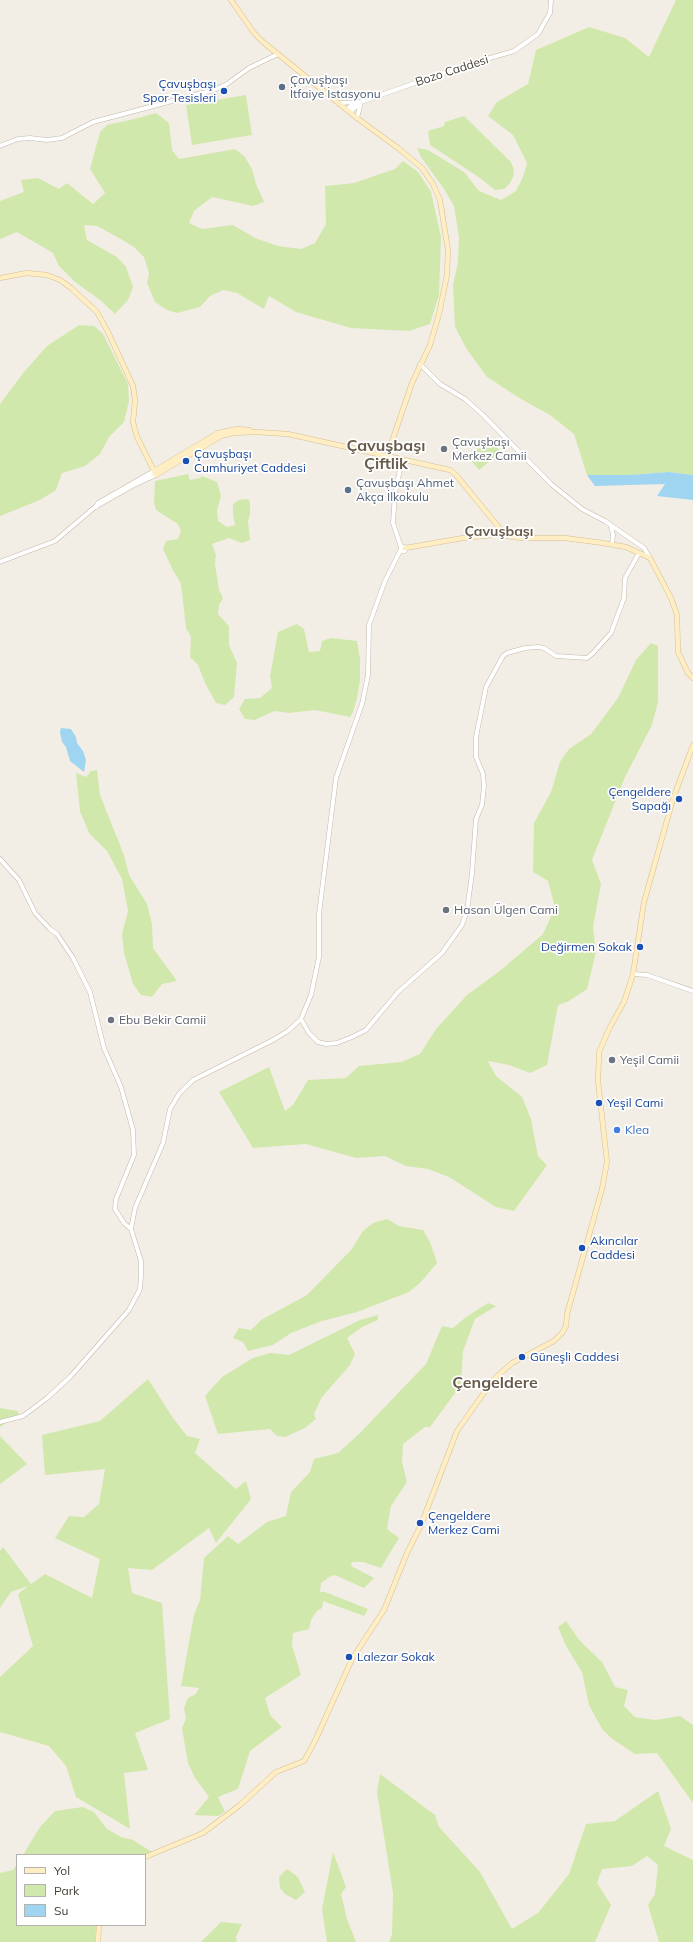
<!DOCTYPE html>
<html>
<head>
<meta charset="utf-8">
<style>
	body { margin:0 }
	#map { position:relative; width:693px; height:1942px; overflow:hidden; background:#f3eee5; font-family:Mulish,sans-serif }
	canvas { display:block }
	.legend { position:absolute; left:16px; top:1854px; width:130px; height:72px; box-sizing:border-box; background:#fff; border:1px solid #b5b2ae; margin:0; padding:5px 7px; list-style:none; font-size:12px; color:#453e34 }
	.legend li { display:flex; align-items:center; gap:8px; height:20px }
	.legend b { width:20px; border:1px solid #b5b2ae }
</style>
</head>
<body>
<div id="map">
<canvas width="693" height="1942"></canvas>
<ul class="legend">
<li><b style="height:5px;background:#ffedc3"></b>Yol</li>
<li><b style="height:11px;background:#d1e8ac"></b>Park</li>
<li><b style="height:11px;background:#9fd5f1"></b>Su</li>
</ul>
</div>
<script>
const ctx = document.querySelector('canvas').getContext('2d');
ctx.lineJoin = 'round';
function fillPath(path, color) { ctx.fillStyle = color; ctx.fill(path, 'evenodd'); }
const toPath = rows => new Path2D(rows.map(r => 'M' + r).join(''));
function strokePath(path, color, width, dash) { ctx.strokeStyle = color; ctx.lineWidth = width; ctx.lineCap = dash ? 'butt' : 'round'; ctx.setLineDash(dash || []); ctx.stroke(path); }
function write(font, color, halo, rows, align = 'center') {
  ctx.font = font + ' Mulish,sans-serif'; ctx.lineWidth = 3.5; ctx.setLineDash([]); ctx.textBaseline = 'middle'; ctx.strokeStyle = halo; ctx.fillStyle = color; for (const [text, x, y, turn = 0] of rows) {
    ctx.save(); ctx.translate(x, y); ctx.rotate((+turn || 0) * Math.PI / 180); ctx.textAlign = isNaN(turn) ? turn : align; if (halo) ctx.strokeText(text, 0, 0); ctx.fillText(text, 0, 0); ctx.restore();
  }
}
fillPath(toPath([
	[676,0,693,0,693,475,669,472,630,475,587,475,574,434,550,415,521,399,487,377,466,348,455,327,453,285,458,262,459,237,454,206,444,189,421,157,417,148,428,150,464,172,479,191,501,200,516,191,523,177,527,163,513,135,488,116,497,102,528,84,536,50,589,27,625,38,649,57],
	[246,95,252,135,192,145,186,105],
	[156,113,169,123,172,150,179,159,235,149,245,157,252,169,256,184,264,202,253,206,212,197,194,211,189,223,202,229,233,225,255,238,278,246,301,249,315,243,326,224,325,186,354,183,395,169,403,161,418,172,431,192,441,237,439,295,430,324,409,331,351,328,296,312,269,296,264,309,237,293,223,290,210,296,200,307,177,313,167,310,155,302,147,283,149,273,144,257,134,247,119,238,97,226,84,225,87,240,117,257,126,267,133,287,128,300,115,314,100,300,75,282,59,266,53,253,17,232,0,239,0,201,24,192,21,180,38,178,59,189,67,183,93,204,105,193,90,169,100,132,107,125,134,119],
	[464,116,511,162,514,170,513,177,510,183,504,189,495,190,480,178,430,145,428,131,444,126,445,122],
	[79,325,94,326,103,334,128,384,129,401,124,422,109,437,100,454,85,466,62,473,56,490,40,500,0,516,0,404,24,372,47,346],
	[490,439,501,452,479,470,468,457],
	[188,474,190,480,200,478,202,476,217,482,221,496,217,510,218,521,227,527,235,525,233,515,233,504,239,500,246,499,249,500,250,504,250,514,248,521,250,540,242,543,229,538,212,544,216,555,215,564,219,590,223,598,219,605,218,614,229,626,229,645,237,663,234,697,225,705,216,703,205,683,198,665,190,657,191,637,186,628,181,584,173,570,163,549,166,541,178,539,181,531,178,524,156,510,154,503,155,481],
	[297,624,304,629,309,652,320,651,322,641,331,638,357,641,360,659,360,680,357,698,353,712,350,717,315,710,289,713,274,711,255,720,245,719,239,709,245,699,260,698,272,688,270,676,278,632],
	[651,643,658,646,658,702,652,725,625,777,592,860,601,884,593,927,596,952,587,989,569,1001,558,1005,547,1065,530,1073,509,1065,488,1061,496,1076,522,1097,531,1119,538,1156,547,1165,514,1211,496,1207,449,1177,428,1169,406,1166,385,1156,356,1158,306,1144,253,1148,219,1092,269,1067,285,1111,293,1105,308,1080,346,1078,359,1066,401,1062,420,1054,436,1029,467,995,501,970,543,934,555,908,548,881,533,872,534,823,551,792,560,762,569,749,591,734,618,698,636,660],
	[97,770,100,795,124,855,129,875,147,904,152,924,153,948,177,981,162,984,152,997,141,995,133,984,124,953,122,934,128,911,122,879,107,851,89,833,80,811,76,773,86,777,91,771],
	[387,1219,399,1226,423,1230,430,1242,437,1263,421,1282,409,1292,357,1312,322,1321,291,1333,273,1345,248,1351,243,1342,233,1338,239,1328,251,1330,261,1320,307,1295,351,1250,363,1231,373,1223],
	[488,1303,496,1306,475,1319,463,1351,461,1385,430,1427,425,1427,403,1444,402,1462,407,1482,391,1506,387,1529,399,1538,381,1568,363,1562,352,1562,351,1566,374,1578,364,1588,335,1575,329,1577,321,1583,320,1592,325,1592,368,1609,364,1616,323,1601,322,1608,317,1611,311,1620,309,1629,293,1633,292,1645,301,1675,265,1698,270,1715,282,1727,250,1751,238,1789,218,1797,225,1812,218,1816,194,1815,209,1797,195,1778,188,1763,182,1728,186,1718,184,1708,188,1698,196,1694,199,1688,181,1686,194,1615,200,1600,204,1558,228,1536,238,1544,267,1522,286,1516,291,1492,310,1472,314,1459,338,1453,361,1432,402,1389,426,1364,442,1326,453,1328,466,1317],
	[378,1315,378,1320,362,1327,347,1338,355,1354,350,1365,322,1397,314,1414,316,1419,305,1428,285,1437,277,1436,270,1429,218,1434,205,1396,222,1377,253,1358,270,1353,289,1355,360,1320],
	[148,1379,173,1418,187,1436,200,1439,195,1453,236,1489,246,1481,251,1499,216,1543,209,1528,152,1570,128,1568,132,1593,162,1603,170,1719,135,1733,148,1770,124,1773,130,1829,76,1797,66,1766,49,1746,0,1732,0,1677,33,1646,18,1594,28,1586,11,1592,0,1608,0,1551,3,1547,31,1584,45,1574,92,1598,100,1559,55,1538,69,1516,84,1517,99,1504,105,1469,45,1475,42,1435,100,1421],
	[0,1408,18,1411,19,1415,0,1427],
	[0,1436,27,1464,0,1484],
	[566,1621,580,1641,602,1662,615,1687,628,1690,624,1706,635,1717,655,1720,680,1716,693,1725,693,1803,657,1753,635,1754,611,1738,602,1729,589,1705,582,1672,566,1646,558,1627],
	[380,1774,435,1815,439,1827,480,1872,512,1929,538,1913,569,1874,586,1824,615,1821,658,1791,671,1829,664,1846,693,1860,693,1942,659,1942,648,1905,655,1894,658,1865,647,1856,632,1866,602,1869,597,1883,611,1905,595,1942,389,1942,392,1935,393,1893,377,1792],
	[83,1807,94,1812,107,1829,121,1837,133,1840,152,1852,143,1855,23,1855,40,1827,55,1811],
	[333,1852,346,1887,341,1894,347,1919,356,1942,327,1942,322,1909],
	[17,1864,17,1925,96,1925,95,1942,0,1942,0,1873,13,1870],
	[287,1869,298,1877,305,1892,296,1900,285,1894,280,1888,279,1877],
	[221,1922,242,1924,236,1937,237,1942,201,1942]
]), '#d1e8ac');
fillPath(toPath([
	[669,472,693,475,693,500,657,496,665,484,595,486,587,475,630,475],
	[61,728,71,729,76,737,77,743,83,751,86,760,84,772,70,761,66,747,62,742,60,732]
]), '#9fd5f1');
const tertiary = toPath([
	[361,102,466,65,514,51,538,34,550,13,551,0],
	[338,103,361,102,357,118],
	[346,109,357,103],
	[350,112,360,103],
	[0,146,18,139,30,138,47,140,62,138,93,122,214,90,227,84,249,68,278,54],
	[420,364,440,384,465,399,483,415,551,484,582,509,605,521,644,548,650,558],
	[96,507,98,503,154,471],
	[611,526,613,535,612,544],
	'400.5 549a2.5 2.5 0 1 1 5 0a2.5 2.5 0 1 1-5 0Z',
	[401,547,393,523,395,493,402,460],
	[0,562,55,541,95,507,134,485,156,475],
	[0,859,19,880,35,913,50,929,57,934,73,958,90,992,104,1048,121,1087,133,1130,134,1155,116,1199,115,1209,124,1223,131,1229],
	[633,974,647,975,693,991],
	[301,1019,309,1033,318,1042,326,1044,337,1043,352,1037,366,1030,398,992,442,953,462,925,467,911,472,873,476,819,482,805,484,786,483,774,476,757,476,737,486,687,503,656,507,653,525,648,538,647,544,648,556,656,587,658,593,653,611,633,624,598,625,578,639,553],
	[0,1422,23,1416,46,1399,71,1376,129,1310,140,1289,141,1276,141,1261,131,1229,135,1208,163,1143,170,1109,179,1094,193,1080,273,1040,288,1031,301,1019,311,995,319,957,319,914,336,778,362,704,368,675,369,625,385,581,400,551]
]);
const secondary = toPath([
	[231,0,254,33,263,42,357,118,398,148,422,168,433,184,440,200,448,250,447,275,439,314,430,345,412,383,387,456],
	[0,278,27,273,47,275,60,280,71,288,97,312,108,332,133,386,135,400,133,422,137,437,156,475,221,436,233,433,256,432,288,434,450,470,456,475,506,536,522,538,565,538,603,543,626,547,650,558,671,598,677,615,678,652,688,673,693,678],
	[154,471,218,433,237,429,250,430],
	[405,548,463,538,503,534],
	[145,1857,203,1833,240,1805,276,1772,304,1761,315,1741,352,1659,384,1610,407,1553,421,1525,457,1431,493,1380,512,1363,554,1341,562,1333,566,1326,567,1314,602,1189,607,1162,598,1081,599,1052,610,1027,624,1002,633,974,644,902,673,799,693,745],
	[98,1942,99,1925]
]);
strokePath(tertiary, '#c1b8aa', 5);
strokePath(secondary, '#d4bf94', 5.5);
strokePath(tertiary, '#fff', 4);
strokePath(secondary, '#ffedc3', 4.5);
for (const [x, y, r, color] of [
	[282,87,4,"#5c6f8a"],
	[224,91,4,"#1a4fb4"],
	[444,449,4,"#6b7280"],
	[186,461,4,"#1a4fb4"],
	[348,490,4,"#5c6f8a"],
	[679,799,4,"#1a4fb4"],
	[446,910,4,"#6b7280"],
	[640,947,4,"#1a4fb4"],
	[111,1020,4,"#6b7280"],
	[612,1060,4,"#6b7280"],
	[599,1103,4,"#1a4fb4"],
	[617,1130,4,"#3f7fe0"],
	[582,1248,4,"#1a4fb4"],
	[522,1357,4,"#1a4fb4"],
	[420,1523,4,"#1a4fb4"],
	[349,1657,4,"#1a4fb4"]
]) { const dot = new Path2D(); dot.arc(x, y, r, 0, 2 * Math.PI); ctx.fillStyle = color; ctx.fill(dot); strokePath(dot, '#fff', 1.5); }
write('12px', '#453e34', '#fff', [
	["Bozo Caddesi",452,71,-18]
]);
write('12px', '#4e5e75', '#fff', [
	["Çavuşbaşı",290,80],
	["İtfaiye İstasyonu",290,94],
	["Çavuşbaşı Ahmet",356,483],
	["Akça İlkokulu",356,497]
], 'left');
write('12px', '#164399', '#fff', [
	["Çavuşbaşı",216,84,"right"],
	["Spor Tesisleri",216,98,"right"],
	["Çavuşbaşı",194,454],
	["Cumhuriyet Caddesi",194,468],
	["Çengeldere",671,792,"right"],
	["Sapağı",671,806,"right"],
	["Değirmen Sokak",632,947,"right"],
	["Yeşil Cami",607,1103],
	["Akıncılar",590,1241],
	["Caddesi",590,1255],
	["Güneşli Caddesi",530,1357],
	["Çengeldere",428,1516],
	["Merkez Cami",428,1530],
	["Lalezar Sokak",357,1657]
], 'left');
write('12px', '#5b616d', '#fff', [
	["Çavuşbaşı",452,442],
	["Merkez Camii",452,456],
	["Hasan Ülgen Cami",454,910],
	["Ebu Bekir Camii",119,1020],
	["Yeşil Camii",620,1060]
], 'left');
write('12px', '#366cbe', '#fff', [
	["Klea",625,1130]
], 'left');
write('bold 14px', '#685b4b', '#fff', [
	["Çavuşbaşı",499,532]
]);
write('bold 16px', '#685b4b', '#fff', [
	["Çavuşbaşı",386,446],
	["Çiftlik",386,464],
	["Çengeldere",495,1383]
]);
</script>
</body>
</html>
